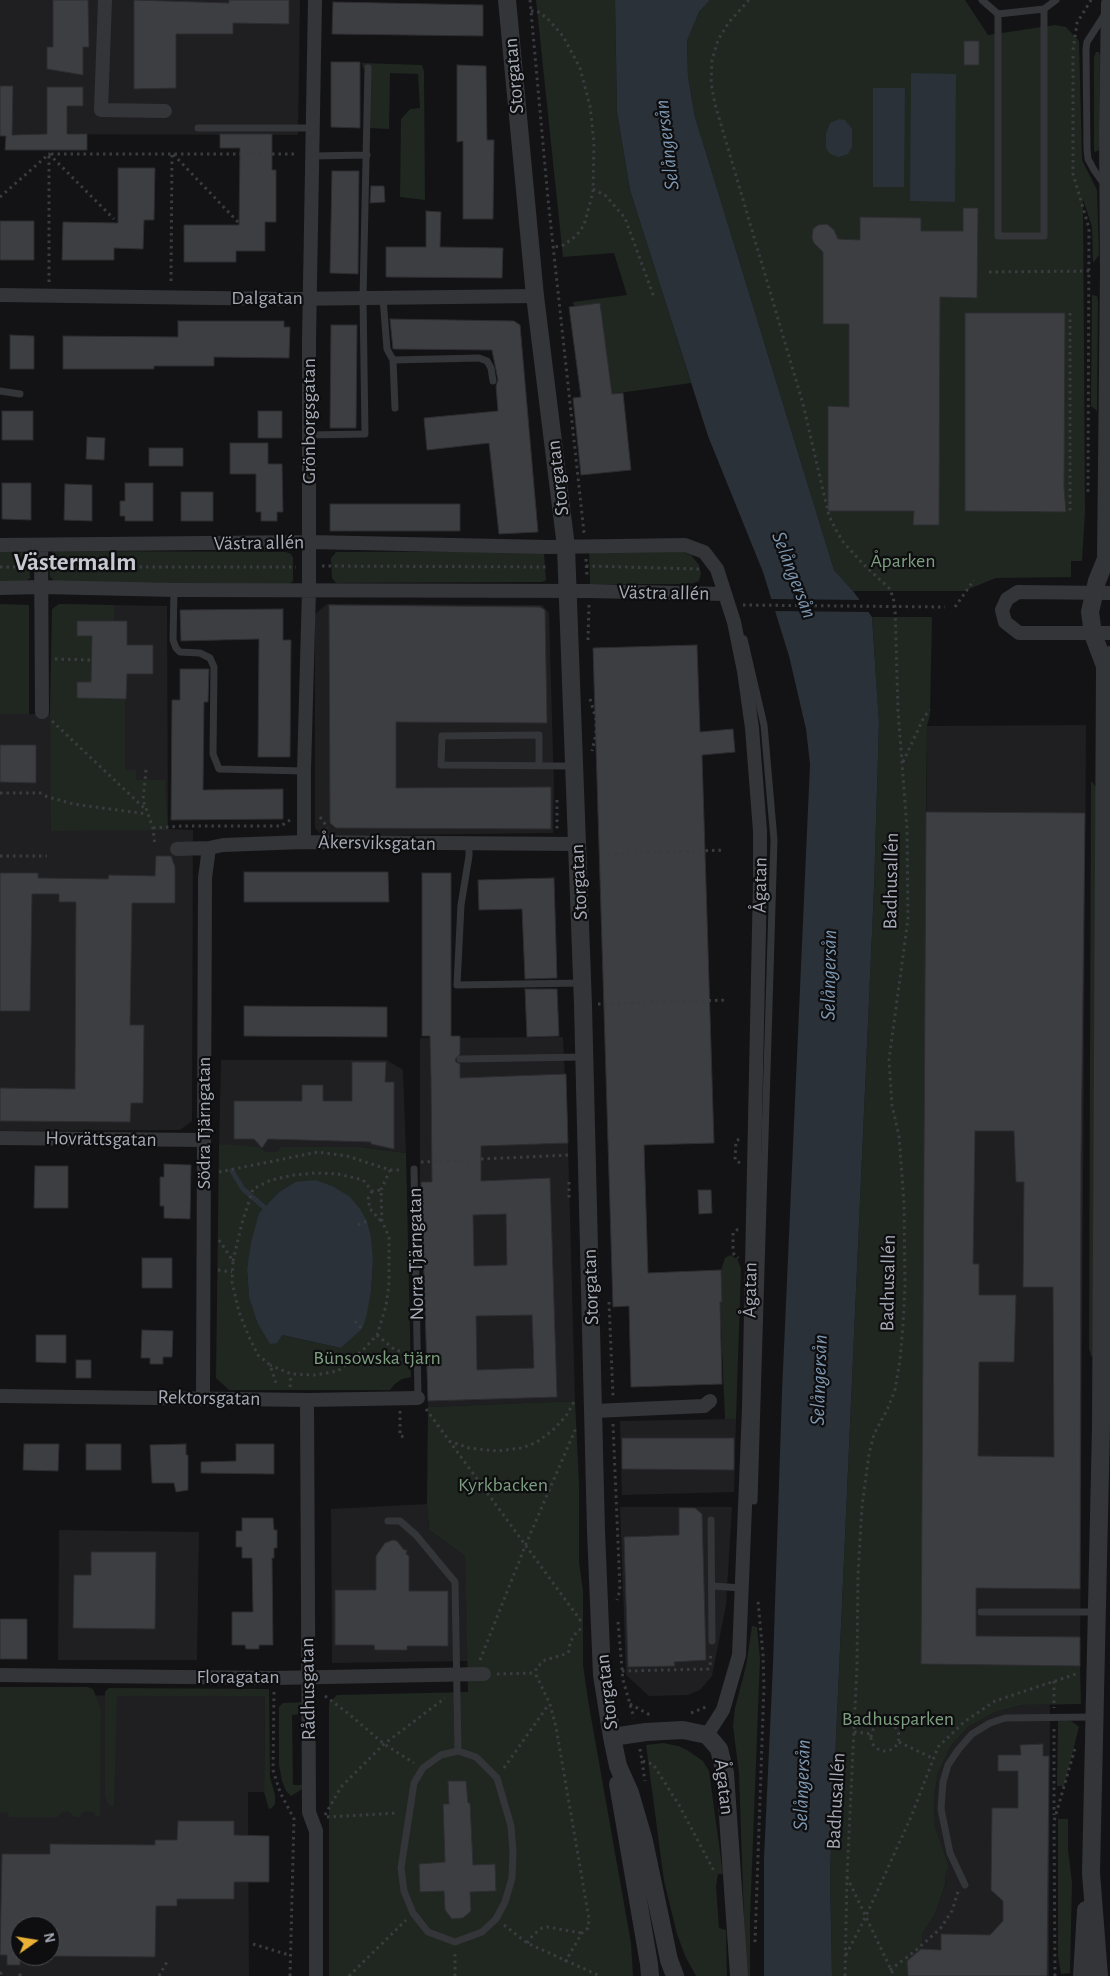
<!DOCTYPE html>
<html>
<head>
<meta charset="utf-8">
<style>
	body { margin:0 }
	#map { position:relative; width:1110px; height:1976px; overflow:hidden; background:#131315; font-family:"Alegreya Sans",sans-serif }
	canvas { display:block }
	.north { position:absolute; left:10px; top:1916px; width:50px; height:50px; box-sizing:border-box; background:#0e0e10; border:1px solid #4a4c52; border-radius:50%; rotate:77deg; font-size:14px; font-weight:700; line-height:20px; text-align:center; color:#a5aab5 }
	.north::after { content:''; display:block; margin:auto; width:18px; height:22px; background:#eab136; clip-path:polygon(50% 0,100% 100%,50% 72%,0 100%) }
</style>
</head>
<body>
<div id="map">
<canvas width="1110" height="1976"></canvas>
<div class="north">N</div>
</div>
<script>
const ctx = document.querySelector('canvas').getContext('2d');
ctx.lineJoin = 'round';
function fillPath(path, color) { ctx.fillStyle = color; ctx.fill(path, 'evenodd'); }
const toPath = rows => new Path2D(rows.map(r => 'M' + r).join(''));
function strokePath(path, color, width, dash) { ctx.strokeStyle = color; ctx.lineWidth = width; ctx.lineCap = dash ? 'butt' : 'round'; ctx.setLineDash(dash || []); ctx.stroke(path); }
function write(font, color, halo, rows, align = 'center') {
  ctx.font = font + ' "Alegreya Sans",sans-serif'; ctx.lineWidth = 4.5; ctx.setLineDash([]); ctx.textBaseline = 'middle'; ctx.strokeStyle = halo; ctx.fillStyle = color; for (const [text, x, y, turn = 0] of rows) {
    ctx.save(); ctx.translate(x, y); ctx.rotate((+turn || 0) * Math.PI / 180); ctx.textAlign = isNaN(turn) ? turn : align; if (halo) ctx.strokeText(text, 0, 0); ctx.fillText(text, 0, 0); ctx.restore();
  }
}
fillPath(toPath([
	[0,0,300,0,298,135,0,134],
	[59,604,167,606,168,829,193,830,192,1121,180,1130,0,1131,0,714,50,714,51,665],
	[327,604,542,605,549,613,554,789,553,833,322,836,315,828,315,614],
	[1086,725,1080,1666,921,1664,927,726],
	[563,1037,568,1143,575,1401,428,1407,420,1180,420,1038],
	[221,1060,387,1060,403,1070,406,1153,361,1147,280,1147,276,1152,265,1152,219,1144],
	[736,1419,734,1492,622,1495,620,1421],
	[427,1504,429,1530,465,1556,468,1661,332,1663,331,1509],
	[620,1507,732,1507,726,1605,712,1676,700,1690,688,1695,649,1696,626,1675],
	[59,1530,199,1532,197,1660,58,1660],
	[0,1695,265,1696,264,1792,248,1792,249,1976,0,1976],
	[20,1926,50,1926,50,1956,20,1956],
	[1050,1704,1049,1976,908,1976,907,1961,921,1949,923,1933,935,1914,945,1885,946,1874,949,1866,935,1827,934,1798,938,1773,951,1746,968,1727,993,1713,1023,1705]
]), '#1f1f22');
fillPath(toPath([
	[536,0,615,0,617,112,630,190,691,383,612,394,600,304,574,306,573,302,627,295,614,253,563,257],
	[710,0,965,0,988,35,1055,25,1066,27,1079,41,1082,160,1097,190,1099,255,1093,263,1092,227,1083,199,1085,512,1082,561,1071,561,1071,577,996,578,964,591,853,591,834,570,695,117,688,77,687,41,699,12],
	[1096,52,1099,52,1100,55,1099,150,1095,152,1094,151,1094,57],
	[362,63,422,65,424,71,425,200,400,197,401,119,410,109,420,108,418,74,390,73,389,129,367,128,368,68,363,68],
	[1092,295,1097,296,1098,301,1097,411,1091,406],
	[675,549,691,555,699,565,701,573,699,581,690,584,590,584,589,552],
	[54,551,286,552,291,554,293,558,293,581,288,585,56,582,50,577,49,556],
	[540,551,544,554,546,580,542,582,336,583,332,578,331,558,336,552],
	[0,552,24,552,29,555,30,578,24,582,0,582],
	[0,604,29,605,29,714,0,714],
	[59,604,114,605,114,621,77,621,77,636,92,636,91,682,78,682,77,698,125,699,125,770,136,770,136,780,165,780,168,830,51,831,50,715,52,609],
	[872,617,932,617,930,715,927,726,926,812,921,1664,1080,1666,1081,1704,1023,1705,993,1713,968,1727,951,1746,938,1773,934,1798,935,1827,949,1866,946,1874,945,1885,935,1914,923,1933,921,1949,907,1961,908,1976,832,1976,830,1872,874,888,879,723],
	[1091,781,1096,787,1093,1357,1091,1356,1089,1348],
	[219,1144,260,1147,265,1152,276,1152,280,1147,361,1147,406,1153,411,1377,402,1379,395,1384,390,1390,229,1390,216,1378],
	[295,1182,373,1261,371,1292,362,1329,341,1348,282,1335,257,1322,249,1296,247,1269,259,1213,279,1192],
	[730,1255,737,1259,741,1268,736,1419,725,1419,720,1302,722,1302,721,1270,725,1258],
	[575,1401,579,1484,579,1562,583,1591,583,1665,589,1706,631,1943,633,1976,329,1976,329,1703,337,1695,468,1692,465,1556,429,1530,427,1504,428,1407],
	[752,1626,757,1627,760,1659,750,1918,750,1976,746,1976,739,1773,733,1726,735,1708,746,1666],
	[0,1687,87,1687,93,1689,101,1709,100,1816,96,1816,94,1813,89,1811,82,1813,80,1817,75,1817,68,1811,61,1812,58,1817,9,1817,8,1813,0,1812],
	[109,1688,269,1689,270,1777,275,1795,275,1804,272,1808,269,1809,264,1792,265,1696,117,1696,114,1807,109,1805,105,1797,105,1692],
	[304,1702,304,1714,292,1715,293,1785,306,1785,304,1788,291,1796,286,1791,282,1781,279,1765,279,1707,283,1703],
	[1058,1721,1071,1721,1079,1727,1064,1786,1057,1786],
	[663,1743,678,1746,687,1750,703,1761,709,1771,723,1874,718,1874,716,1886,719,1928,726,1930,727,1976,696,1976,685,1956,677,1934,664,1881,646,1745],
	[1058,1819,1068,1819,1068,1849,1072,1883,1070,1973,1061,1974,1058,1956]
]), '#1f2720');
fillPath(toPath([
	[615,0,710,0,699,12,687,41,688,77,695,117,834,570,853,591,872,617,879,723,874,888,830,1872,832,1976,764,1976,764,1858,773,1664,782,1392,810,764,806,729,789,656,763,572,708,436,630,190,617,112],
	[911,73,956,74,955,202,910,201],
	[873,88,905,88,904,187,873,187],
	[839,119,845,120,852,129,852,147,848,154,839,157,830,154,826,148,826,134,830,123],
	[315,1180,332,1186,349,1196,360,1209,367,1221,371,1238,373,1261,371,1292,366,1318,362,1329,341,1348,282,1335,277,1343,270,1344,257,1322,249,1297,247,1269,251,1243,259,1213,279,1192,295,1182]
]), '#2a3138');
fillPath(toPath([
	[769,599,863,600,872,612,773,611]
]), '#131315');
strokePath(toPath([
	[232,1171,243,1189,264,1207]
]), '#2a3138', 5);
const building = toPath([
	[53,0,88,0,89,47,83,47,83,75,47,69,47,47,53,47,53,0],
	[134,0,229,3,229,0,289,0,289,24,233,23,233,34,176,34,176,88,134,89,134,0],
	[333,2,483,5,483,36,332,34,333,2],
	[964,41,979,41,979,65,964,65,964,41],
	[331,62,360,62,360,128,331,127,331,62],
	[457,65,486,66,487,140,494,140,493,219,463,219,463,141,457,142,457,65],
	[0,86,13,86,12,135,47,134,47,87,83,87,83,106,67,106,67,134,87,134,87,150,5,150,6,136,0,136,0,86],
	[220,134,272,134,272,170,276,170,276,222,265,222,265,251,236,251,236,262,184,262,184,225,239,225,240,148,220,148,220,134],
	[118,168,155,168,154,220,144,220,143,249,114,248,114,260,62,260,63,222,118,223,118,168],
	[332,171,359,171,358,274,330,273,332,171],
	[371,186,384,186,385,202,370,203,371,186],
	[963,208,978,208,977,298,940,297,939,525,913,525,914,511,828,511,828,406,849,407,849,324,823,324,823,252,814,243,812,238,813,229,818,225,827,224,834,230,838,239,860,240,860,217,921,218,921,231,963,231,963,208],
	[426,211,441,212,440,247,503,248,502,278,386,277,386,247,426,247,426,211],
	[0,221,34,221,34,260,0,260,0,221],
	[600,303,612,394,623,393,631,470,581,475,573,398,581,397,569,307,600,303],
	[965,313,1065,313,1064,487,1066,512,965,511,965,313],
	[390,319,514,321,520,325,538,532,499,534,489,443,427,450,424,418,498,411,496,386,498,380,492,350,393,349,390,319],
	[178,321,284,321,284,327,290,327,289,358,214,357,214,366,154,366,154,369,63,369,63,336,178,337,178,321],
	[331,325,357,325,356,428,330,428,331,325],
	[10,335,34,336,34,369,10,369,10,335],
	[2,411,33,411,33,440,2,440,2,411],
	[258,411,282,411,282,438,258,438,258,411],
	[87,437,105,438,104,460,86,459,87,437],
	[230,443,268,443,268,464,282,464,283,512,277,512,277,521,261,521,261,512,256,512,256,474,230,474,230,443],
	[149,448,183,448,183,466,149,466,149,448],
	[2,483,31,483,31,520,2,519,2,483],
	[125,483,153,483,153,521,125,521,125,516,120,516,120,501,125,501,125,483],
	[65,484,92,485,92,521,64,520,65,484],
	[181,492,213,492,213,521,181,521,181,492],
	[330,504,460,504,460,531,330,531,330,504],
	[329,605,540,607,545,610,547,723,396,722,396,788,551,787,551,829,336,828,330,823,329,605],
	[283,609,283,640,291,640,290,757,258,757,259,639,181,641,180,610,283,609],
	[77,621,127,621,127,645,153,645,153,674,127,674,126,699,77,698,77,682,91,682,92,636,77,636,77,621],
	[697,645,700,732,733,729,735,752,702,755,714,1143,644,1145,648,1273,721,1270,722,1302,720,1302,722,1384,631,1387,629,1306,613,1307,593,648,697,645],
	[180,669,209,669,208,702,204,702,203,790,283,789,283,819,171,820,172,700,180,700,180,669],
	[0,745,36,745,36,783,0,782,0,745],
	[926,812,1085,813,1081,1159,1080,1589,976,1588,976,1636,1080,1637,1080,1666,921,1664,926,812],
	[975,1131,1014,1131,1016,1182,1024,1182,1023,1287,1053,1287,1054,1457,978,1456,979,1362,1014,1362,1016,1295,979,1295,979,1264,973,1264,975,1131],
	[156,856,171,856,175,867,175,903,132,903,130,1025,144,1025,143,1103,131,1103,130,1122,0,1121,0,1088,75,1089,76,902,59,902,59,894,32,894,30,1011,0,1011,0,873,38,873,38,878,108,879,109,875,155,876,156,856],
	[244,872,388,872,389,902,244,902,244,872],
	[422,873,451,873,451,1036,460,1036,460,1054,455,1059,456,1062,460,1064,460,1078,566,1074,568,1143,481,1146,481,1181,550,1178,557,1397,428,1401,421,1182,432,1182,431,1079,430,1036,422,1036,422,873],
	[506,1214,507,1265,474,1266,473,1215,506,1214],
	[532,1315,534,1368,477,1370,476,1316,532,1315],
	[554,878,557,978,525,979,522,909,479,910,478,880,554,878],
	[525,989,557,989,559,1036,527,1037,525,989],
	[244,1006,387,1007,387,1037,244,1036,244,1006],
	[352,1062,386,1062,385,1082,394,1082,394,1149,371,1144,371,1142,268,1139,262,1148,254,1139,234,1139,234,1101,302,1101,302,1085,323,1085,323,1101,352,1101,352,1062],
	[164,1164,191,1165,190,1219,164,1218,164,1206,160,1206,160,1177,164,1177,164,1164],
	[35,1166,68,1166,68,1208,34,1208,35,1166],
	[698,1190,711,1190,712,1213,699,1214,698,1190],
	[142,1258,172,1258,172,1288,142,1288,142,1258],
	[142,1330,173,1331,172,1357,163,1357,163,1364,150,1364,150,1358,141,1358,142,1330],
	[36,1335,66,1335,66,1363,36,1362,36,1335],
	[76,1360,91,1360,91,1378,76,1378,76,1360],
	[622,1438,734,1438,734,1470,622,1469,622,1438],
	[24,1444,59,1444,58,1471,23,1470,24,1444],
	[86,1444,121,1444,121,1470,86,1470,86,1444],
	[186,1444,186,1455,188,1455,188,1490,176,1492,174,1483,152,1483,150,1445,186,1444],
	[236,1444,274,1444,274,1474,201,1473,201,1462,236,1461,236,1444],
	[679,1508,695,1508,702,1514,706,1660,674,1662,675,1666,628,1667,624,1537,679,1535,679,1508],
	[242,1518,273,1518,274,1530,277,1530,277,1548,274,1548,274,1558,272,1558,273,1645,259,1645,259,1649,246,1649,245,1645,232,1645,232,1612,253,1612,252,1558,242,1558,242,1547,236,1547,236,1531,242,1531,242,1518],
	[393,1540,397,1541,404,1550,407,1550,406,1554,409,1556,409,1591,448,1591,448,1646,407,1646,407,1650,375,1650,374,1645,335,1645,335,1590,376,1590,376,1556,385,1543,393,1540],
	[91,1552,156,1552,155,1629,73,1628,74,1575,91,1575,91,1552],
	[0,1619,27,1619,27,1659,0,1659,0,1619],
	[1043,1744,1043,1756,1049,1756,1047,1976,908,1976,907,1961,921,1949,941,1950,941,1934,990,1935,1003,1921,1003,1901,991,1890,992,1808,1018,1808,1018,1771,998,1771,998,1755,1021,1755,1020,1745,1043,1744],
	[448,1781,466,1781,468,1803,470,1803,473,1865,495,1864,496,1891,470,1892,471,1911,463,1918,452,1919,445,1910,444,1891,420,1892,419,1864,445,1862,443,1804,449,1804,448,1781],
	[178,1821,234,1821,234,1835,269,1836,269,1882,234,1882,234,1899,177,1899,177,1906,156,1906,155,1957,50,1956,50,1926,20,1926,20,1965,7,1965,7,1955,0,1955,2,1854,50,1854,50,1844,155,1845,155,1840,177,1840,178,1821]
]);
fillPath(building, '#3d3e42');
strokePath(building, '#2d2d31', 1);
strokePath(toPath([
	[530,0,548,199,584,533],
	[749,0,729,22,718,40,712,60,711,83,715,104,803,404,829,516,836,530,844,543,863,564,889,588,893,597,895,607,898,710,907,829,908,919,889,1060,892,1105,899,1136,904,1203,905,1285,903,1325,900,1360,895,1390,887,1410,874,1434,869,1454,862,1506,858,1575,857,1666,847,1877,845,1976],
	[531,11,537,11,547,18,563,36,580,68,590,106,594,143,593,192,584,225,576,236,562,246,553,247],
	[1073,50,1077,23,1091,0],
	[1073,56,1073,174,1089,228,1088,492],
	[593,189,606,196,625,218,654,297],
	[0,197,49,154,114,219],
	[989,272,1089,271],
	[171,281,172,153,238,222],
	[49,282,49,154,295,154],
	[1070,313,1070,512],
	[586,559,587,578],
	[322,566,549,567],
	[586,566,699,569],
	[0,567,28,567],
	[55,567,296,567],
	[743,605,945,607],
	[955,607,974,580],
	[588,640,589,604],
	[55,659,91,660],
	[590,699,596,719,596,734,592,751],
	[52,721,144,808],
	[903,762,924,717,930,710],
	[146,770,143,800,153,828,155,846],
	[0,793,45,793],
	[45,796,73,804,147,814],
	[557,800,557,831],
	[320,817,328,828],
	[153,828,183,826,281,826,290,820],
	[608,854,725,850],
	[0,856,47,856],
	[598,1004,728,1000],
	[481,1159,570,1155],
	[421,1162,470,1160],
	[740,1163,735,1160,736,1141,741,1138],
	[219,1172,318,1152,347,1156,390,1170,403,1170],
	[569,1182,569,1200],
	[381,1190,390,1170],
	[372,1191,368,1199,370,1209,381,1221],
	[358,1225,367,1221],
	[738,1229,733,1233,733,1248,734,1255,738,1258],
	[219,1240,233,1261,232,1282,239,1312,249,1337,258,1355,270,1365,277,1386],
	[233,1261,242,1223,253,1189,271,1180,294,1175,315,1173,338,1174,363,1180,372,1191,381,1190,382,1221,389,1237,389,1283,386,1306,377,1335,361,1352,338,1371,315,1375,291,1374,270,1365],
	[218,1270,232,1272],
	[609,1302,613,1396],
	[355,1321,362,1329],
	[377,1335,395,1350,408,1353],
	[290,1387,291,1374],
	[426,1409,583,1624],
	[400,1411,400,1436,407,1437],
	[613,1424,620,1590,617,1600],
	[449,1441,469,1448,497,1451,522,1448,537,1442,553,1430,566,1416,574,1402],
	[618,1622,623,1680,634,1718],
	[480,1660,526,1544,576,1428],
	[622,1671,708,1669,710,1667,711,1652],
	[497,1674,536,1673],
	[1054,1681,1054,1708],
	[274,1692,273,1770,280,1792,294,1819,290,1976],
	[325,1696,349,1714,384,1744,414,1763],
	[630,1704,650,1715],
	[691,1713,706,1707],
	'871 1737a14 14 0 1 1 28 0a14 14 0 1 1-28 0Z',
	[1054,1729,1054,1815],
	[854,1732,871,1734],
	[899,1742,934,1759],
	[640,1749,642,1761,653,1764,679,1805,714,1871],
	[642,1761,645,1781],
	[504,1768,549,1704],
	[325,1815,341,1787,384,1744,445,1698],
	[327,1817,398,1813],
	[847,1877,894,1976],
	[504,1925,527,1943,600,1976],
	[755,1942,764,1686,763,1655,758,1601],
	[527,1943,533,1935,542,1928,548,1927,581,1933],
	[253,1944,289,1955],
	[846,1955,866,1916,911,1817,938,1747,964,1722,995,1701,1079,1673],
	[565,1962,582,1933,588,1928,589,1919,556,1727,550,1704,536,1675,536,1668,545,1660,566,1654,569,1651,570,1642,578,1630,585,1628],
	[890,1970,915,1951,940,1929,952,1911,958,1892],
	[0,1974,5,1970],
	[20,1976,20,1970],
	[159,1976,168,1960],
	[349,1976,406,1920],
	[455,1976,455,1953],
	[1055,1976,1054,1821,1076,1745]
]), '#3a3c40', 3, [2.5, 4]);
strokePath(toPath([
	[982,0,998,14,998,236,1044,236,1044,9,1056,0],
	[998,14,1044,9],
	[1105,14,1087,42,1086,49,1087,149,1088,159,1094,170,1106,187],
	[198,128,312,128],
	[312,156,367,155],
	[383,298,387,349,393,360,395,408],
	[393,360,479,358,487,361,491,368,493,381],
	[0,391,20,394],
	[309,435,365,434,363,298,368,68],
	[174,590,173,640,176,648,180,652,200,653,210,658,214,667,213,754,219,769,304,771],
	[743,640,744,639,764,725,774,840,754,1501],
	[539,765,539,735,442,736,441,765,573,766],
	[469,845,469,856,461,905,457,985,582,983],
	[460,1059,584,1057],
	[414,1169,418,1398],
	[711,1520,712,1641],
	[388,1521,400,1521,416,1535,455,1582,458,1751],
	[712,1586,742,1588],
	[981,1612,1098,1612],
	[458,1751,476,1757,497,1778,511,1826,513,1852,512,1878,505,1902,496,1919,482,1932,455,1942,428,1932,413,1913,404,1891,401,1868,414,1783,423,1768,441,1755,458,1751],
	[965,1885,950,1853,941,1809,943,1782,948,1765,958,1750,972,1734,990,1723,1005,1718,1094,1717]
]), '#343539', 7);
strokePath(toPath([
	[105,0,101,110,165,111],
	[0,295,286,299,535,296],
	[0,545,309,542,548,547,685,545,704,552,717,569,734,622,744,671,752,728,760,831,760,881,749,1408,739,1655,723,1710,707,1735],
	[41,545,42,712],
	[0,588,42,587,174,590,588,591,724,594],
	[1110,593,1018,592,1007,599,1002,610,1005,622,1019,633,1110,633],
	[304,842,304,771,309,590,309,340,315,0],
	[177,849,209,848,223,845,304,842,577,844],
	[0,1138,202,1140],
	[0,1396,307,1400,418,1398],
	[203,1398,205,878,209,848],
	[307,1400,309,1812,316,1831,316,1976],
	[594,1411,704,1406,710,1401],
	[0,1675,274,1678,484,1674]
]), '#343539', 14);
strokePath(toPath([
	[507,0,535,296,566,547,583,1005,596,1531,602,1675,612,1737,618,1766,630,1793,644,1841,669,1960,675,1976],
	[1105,666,1093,634,1090,612,1097,581,1106,559,1109,272,1108,131,1110,4],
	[612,1737,646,1732,683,1730,707,1735,719,1749,725,1773,739,1976],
	[618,1784,649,1964,650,1976],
	[1082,1976,1086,1910],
	[1099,1976,1091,1873,1101,1427,1105,666,1110,655]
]), '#343539', 18);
write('20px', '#a5aab5', '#0e0e10', [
	["Storgatan",514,76,-95],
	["Dalgatan",267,298],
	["Grönborgsgatan",309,421,-90],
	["Storgatan",558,478,-97],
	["Västra allén",259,543,-1],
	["Västra allén",664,593,1],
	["Åkersviksgatan",377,843,1],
	["Badhusallén",891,881,-89],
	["Storgatan",579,882,-93],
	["Ågatan",760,885,-89],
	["Södra Tjärngatan",204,1123,-90],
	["Hovrättsgatan",101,1139,1],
	["Norra Tjärngatan",416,1254,-91],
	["Badhusallén",888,1283,-89],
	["Storgatan",591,1287,-92],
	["Ågatan",750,1290,-89],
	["Rektorsgatan",209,1398,1],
	["Floragatan",238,1677],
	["Rådhusgatan",308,1689,-91],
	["Storgatan",607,1692,-97],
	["Ågatan",724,1787,83],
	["Badhusallén",836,1801,-87]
]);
write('20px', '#7d9f80', '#0e0e10', [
	["Åparken",903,561],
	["Bünsowska tjärn",377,1358],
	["Kyrkbacken",503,1485],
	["Badhusparken",898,1719]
]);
write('italic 21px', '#7d96af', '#0e0e10', [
	["Selångersån",667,145,-97],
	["Selångersån",794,575,69],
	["Selångersån",829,975,-89],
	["Selångersån",819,1380,-88],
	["Selångersån",802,1785,-88]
]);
write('bold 25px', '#c6c9d1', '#0e0e10', [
	["Västermalm",75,562]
]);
</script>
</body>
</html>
